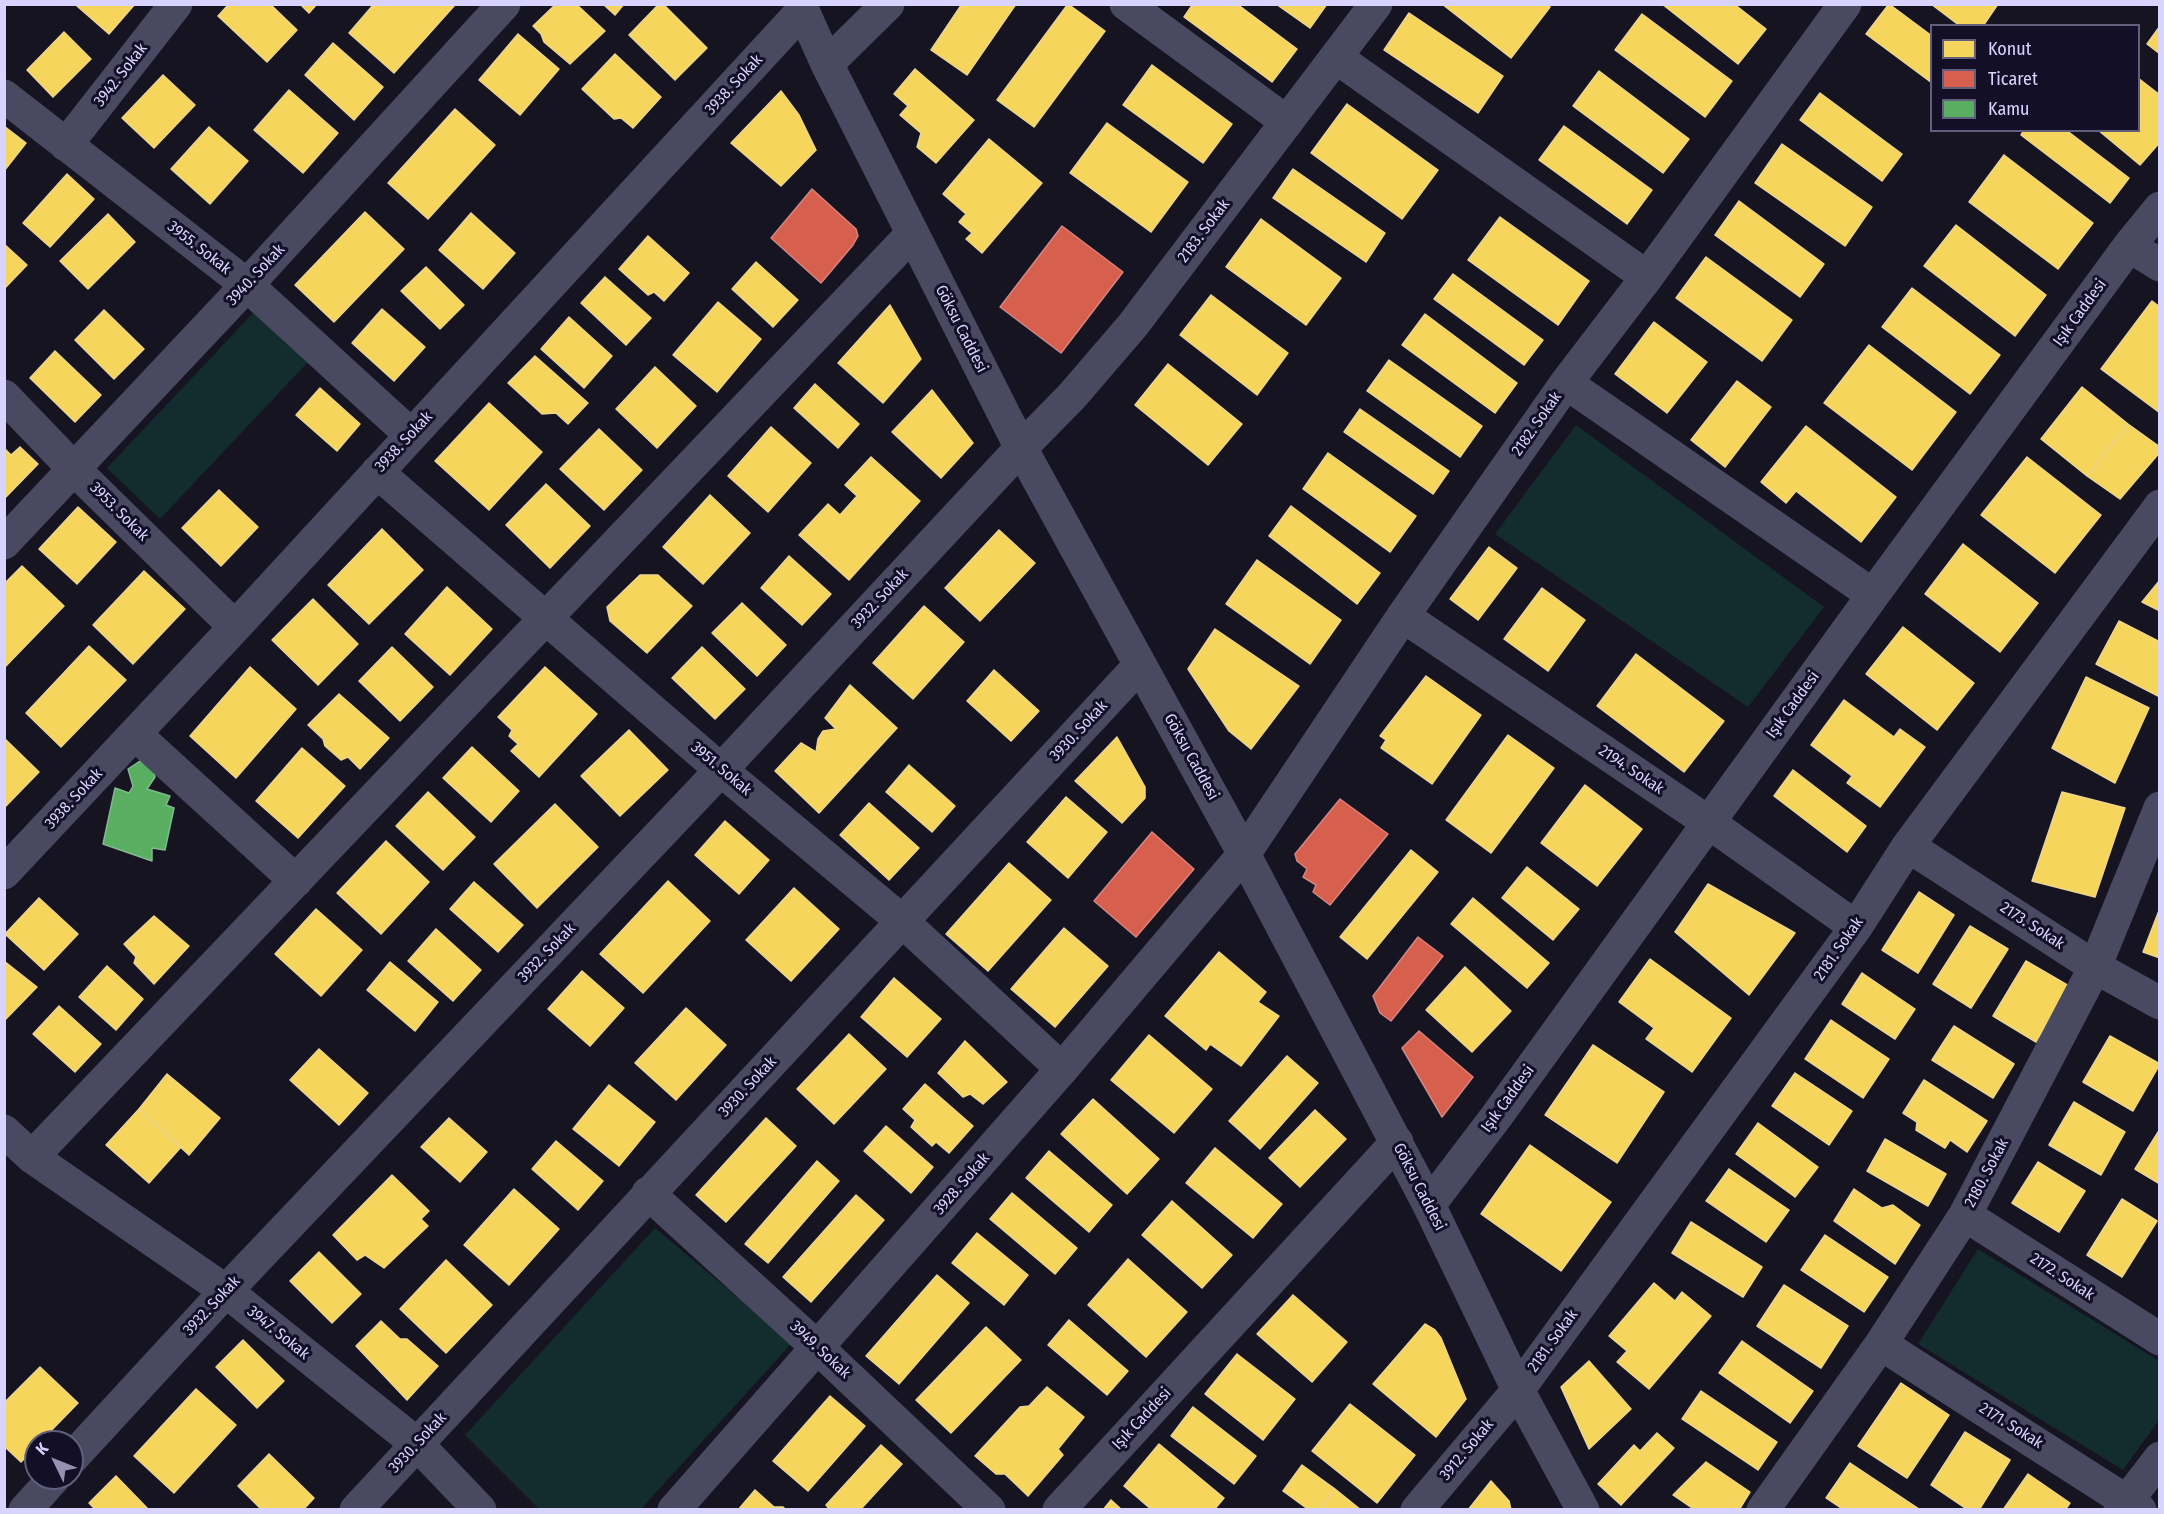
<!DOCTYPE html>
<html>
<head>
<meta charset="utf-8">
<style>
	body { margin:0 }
	#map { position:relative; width:2164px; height:1514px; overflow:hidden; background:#161421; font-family:"Fira Sans Condensed",sans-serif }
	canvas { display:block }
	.frame { position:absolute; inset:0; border:6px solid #d9d4ff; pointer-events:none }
	.legend { position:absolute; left:1930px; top:24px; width:210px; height:108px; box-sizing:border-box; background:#130f26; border:2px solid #625e7d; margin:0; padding:8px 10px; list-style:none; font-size:18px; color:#d9d4ff }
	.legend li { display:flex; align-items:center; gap:12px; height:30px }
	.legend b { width:30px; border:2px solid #625e7d }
	.north { position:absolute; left:24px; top:1430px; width:60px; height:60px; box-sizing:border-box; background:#130f26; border:2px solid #625e7d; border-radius:50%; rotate:313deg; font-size:16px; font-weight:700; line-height:24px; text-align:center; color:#d9d4ff }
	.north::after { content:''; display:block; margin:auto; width:21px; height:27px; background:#9591b1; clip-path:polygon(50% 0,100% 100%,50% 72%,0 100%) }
</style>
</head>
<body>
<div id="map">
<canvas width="2164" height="1514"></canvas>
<div class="frame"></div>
<ul class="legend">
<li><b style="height:16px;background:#f6d55c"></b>Konut</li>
<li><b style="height:16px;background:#d6604d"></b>Ticaret</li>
<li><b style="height:16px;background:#5aae61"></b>Kamu</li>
</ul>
<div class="north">K</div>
</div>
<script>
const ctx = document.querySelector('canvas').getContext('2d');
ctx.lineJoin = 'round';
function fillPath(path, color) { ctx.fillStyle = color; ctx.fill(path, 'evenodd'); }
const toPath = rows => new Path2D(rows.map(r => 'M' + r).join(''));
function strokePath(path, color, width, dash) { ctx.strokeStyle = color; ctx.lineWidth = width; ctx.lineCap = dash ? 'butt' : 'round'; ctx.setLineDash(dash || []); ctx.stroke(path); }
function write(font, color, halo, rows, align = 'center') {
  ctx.font = font + ' "Fira Sans Condensed",sans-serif'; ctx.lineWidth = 6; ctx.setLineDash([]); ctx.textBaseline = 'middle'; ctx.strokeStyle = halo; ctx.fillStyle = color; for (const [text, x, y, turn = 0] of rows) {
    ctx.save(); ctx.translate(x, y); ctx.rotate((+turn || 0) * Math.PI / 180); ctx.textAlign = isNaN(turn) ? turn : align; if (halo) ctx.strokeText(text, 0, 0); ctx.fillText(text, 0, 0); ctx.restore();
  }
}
fillPath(toPath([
	[255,311,309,361,160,519,107,468],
	[1576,425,1824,607,1748,707,1495,534],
	[655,1228,792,1343,641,1509,539,1509,465,1435],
	[1978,1249,2159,1361,2159,1420,2123,1470,1918,1344]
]), '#132c2d');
const homes = toPath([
	[79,4,135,4,109,34,77,6,79,4],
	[229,4,270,4,297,30,267,62,218,16,229,4],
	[300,4,317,4,309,13,300,4],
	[374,4,452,4,454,6,394,73,349,33,374,4],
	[556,4,576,4,605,31,570,64,544,42,541,34,533,26,556,4],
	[603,4,624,4,615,15,603,4],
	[659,4,663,4,707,48,675,80,629,35,659,4],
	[962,4,1016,4,967,75,931,50,962,4],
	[1068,4,1105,31,1034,127,997,100,1068,4],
	[1193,4,1237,4,1297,49,1272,82,1184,17,1193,4],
	[1276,4,1327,4,1310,28,1276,4],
	[1442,4,1547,4,1550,7,1511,58,1442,4],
	[1662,4,1734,4,1766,29,1738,64,1662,4],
	[1889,4,1932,36,1932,83,1866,34,1889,4],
	[1931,4,1998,4,1983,26,1960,26,1931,4],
	[1409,13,1503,76,1478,113,1384,50,1409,13],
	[1642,14,1732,81,1705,117,1615,50,1642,14],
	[2160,26,2160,54,2147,44,2160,26],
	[64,32,91,59,53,97,27,70,64,32],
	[518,34,559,69,520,115,479,80,518,34],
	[333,43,383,87,354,120,305,75,333,43],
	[615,54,661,97,633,128,621,118,614,119,582,89,615,54],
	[1152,65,1232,124,1203,163,1123,105,1152,65],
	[915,69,974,120,936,163,917,147,921,133,900,115,908,106,894,94,915,69],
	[1599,71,1689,139,1663,173,1573,106,1599,71],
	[163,75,195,105,154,148,122,118,163,75],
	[2138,78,2160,95,2160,142,2140,165,2098,130,2138,130,2138,78],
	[289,90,338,133,303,173,254,130,289,90],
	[781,91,799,115,816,150,781,186,731,143,781,91],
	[1820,93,1902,154,1882,181,1800,120,1820,93],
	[1347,104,1438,170,1402,219,1311,153,1347,104],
	[455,109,495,145,428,219,388,183,455,109],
	[1107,123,1188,182,1151,232,1070,173,1107,123],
	[4,126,26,143,4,171,4,126],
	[1564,126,1652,190,1627,224,1539,160,1564,126],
	[209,127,248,161,210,204,171,169,209,127],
	[2024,130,2066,130,2129,178,2110,203,2021,135,2024,130],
	[989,139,1042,183,982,253,966,239,972,233,959,222,966,214,943,194,989,139],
	[1782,144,1872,207,1845,246,1755,183,1782,144],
	[2004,155,2093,223,2058,269,1969,202,2004,155],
	[1293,169,1385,233,1366,262,1273,198,1293,169],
	[67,174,94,199,50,247,23,223,67,174],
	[1739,201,1824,264,1800,297,1715,235,1739,201],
	[365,212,404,249,334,322,295,285,365,212],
	[471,213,515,253,483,289,439,250,471,213],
	[108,214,135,242,88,289,60,261,108,214],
	[1500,217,1589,281,1558,325,1468,260,1500,217],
	[1261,219,1341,278,1306,325,1226,267,1261,219],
	[1956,225,2046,295,2015,336,1924,266,1956,225],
	[648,236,689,273,664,301,654,292,648,295,619,269,648,236],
	[4,244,27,265,4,289,4,244],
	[1706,257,1792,320,1762,361,1676,298,1706,257],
	[756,262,798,300,773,327,732,289,756,262],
	[426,267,464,305,440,329,401,291,426,267],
	[1453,274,1543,340,1524,365,1434,299,1453,274],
	[605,277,651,318,626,345,581,303,605,277],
	[1912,288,2000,355,1970,394,1882,327,1912,288],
	[1211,295,1288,353,1257,395,1180,335,1211,295],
	[2152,301,2160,307,2160,413,2101,369,2152,301],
	[718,302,761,339,717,392,673,355,718,302],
	[890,305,921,359,883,403,838,363,890,305],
	[382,309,425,347,394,381,352,343,382,309],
	[104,310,144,349,114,379,75,340,104,310],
	[1425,314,1517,383,1495,413,1402,345,1425,314],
	[569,317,612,356,584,388,541,349,569,317],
	[1654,322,1707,362,1667,413,1615,374,1654,322],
	[1869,345,1956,412,1912,470,1824,403,1869,345],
	[55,351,101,395,75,422,30,378,55,351],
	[535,356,588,403,568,424,556,413,542,414,508,383,535,356],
	[1389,360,1482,426,1460,457,1367,391,1389,360],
	[1168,364,1242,424,1208,465,1135,405,1168,364],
	[655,367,696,406,657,448,616,409,655,367],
	[1737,381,1771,407,1725,467,1691,440,1737,381],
	[815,384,859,424,838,448,794,408,815,384],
	[2082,387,2128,424,2087,476,2041,439,2082,387],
	[320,388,360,424,337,451,296,415,320,388],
	[932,390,973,443,941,478,892,432,932,390],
	[489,403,542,452,489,510,435,461,489,403],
	[1360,409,1449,471,1433,494,1344,432,1360,409],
	[2128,424,2160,447,2160,452,2120,499,2087,476,2128,424],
	[1806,426,1896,497,1861,542,1796,491,1786,503,1761,482,1806,426],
	[771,427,811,463,768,512,728,476,771,427],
	[599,429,642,470,604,510,560,469,599,429],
	[20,447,38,464,4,499,4,448,11,455,20,447],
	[1328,453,1416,516,1390,552,1303,489,1328,453],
	[871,457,920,501,849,580,799,535,828,504,840,515,857,496,845,485,871,457],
	[2027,457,2101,515,2055,573,1981,515,2027,457],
	[546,484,590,526,550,568,506,525,546,484],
	[219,490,258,527,221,566,182,528,219,490],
	[710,495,750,533,703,584,663,547,710,495],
	[1291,506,1380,573,1357,604,1269,536,1291,506],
	[78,507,116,542,77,584,39,549,78,507],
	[382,529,423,570,369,624,328,585,382,529],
	[999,530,1035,563,980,621,945,588,999,530],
	[1963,544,2038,603,2000,652,1925,594,1963,544],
	[1489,547,1517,568,1478,620,1450,599,1489,547],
	[789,556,831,594,802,625,761,588,789,556],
	[1257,560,1341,620,1310,664,1226,604,1257,560],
	[22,566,64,606,4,668,4,584,22,566],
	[144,571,185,609,133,664,93,625,144,571],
	[640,575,658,575,692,606,647,653,610,621,607,607,640,575],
	[2160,580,2160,611,2142,602,2160,580],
	[447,587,492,629,450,675,405,634,447,587],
	[1542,588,1585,620,1548,671,1504,639,1542,588],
	[313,599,358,644,318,685,272,640,313,599],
	[742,603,786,645,757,676,712,633,742,603],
	[924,606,964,642,913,699,873,663,924,606],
	[2119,621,2160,642,2160,697,2096,664,2119,621],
	[1903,627,1974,683,1937,730,1866,674,1903,627],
	[1215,629,1299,686,1251,749,1229,731,1188,669,1215,629],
	[89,646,126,680,61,747,26,713,89,646],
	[392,647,433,687,400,721,359,681,392,647],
	[702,647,745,689,715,719,672,678,702,647],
	[1636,654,1724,721,1684,772,1597,706,1636,654],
	[250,667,296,709,236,778,190,736,250,667],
	[545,667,597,714,539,777,511,751,518,744,509,736,512,730,498,717,545,667],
	[994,670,1039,711,1011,741,967,701,994,670],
	[1426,676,1481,715,1432,784,1381,748,1386,740,1380,736,1426,676],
	[2086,677,2149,708,2115,783,2052,748,2086,677],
	[850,685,897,728,819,813,775,771,801,743,816,752,818,739,823,731,836,729,825,718,850,685],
	[339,694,389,738,360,769,348,757,341,760,325,746,323,739,308,725,339,694],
	[1844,700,1894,737,1900,729,1925,747,1880,807,1847,783,1852,776,1811,745,1844,700],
	[629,730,668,770,620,816,581,776,629,730],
	[1508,735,1554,768,1491,853,1446,820,1508,735],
	[1117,737,1145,787,1145,798,1122,823,1075,781,1117,737],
	[4,738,39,772,4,808,4,738],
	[472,747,519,791,491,822,443,778,472,747],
	[302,748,345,786,298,838,256,801,302,748],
	[909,765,955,806,932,832,886,792,909,765],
	[1793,770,1866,826,1847,852,1774,796,1793,770],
	[1585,785,1642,829,1597,886,1541,843,1585,785],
	[428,792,475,837,443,870,396,826,428,792],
	[2062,792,2125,808,2095,897,2032,881,2062,792],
	[1066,797,1107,832,1068,878,1027,842,1066,797],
	[869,803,919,848,889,880,840,835,869,803],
	[555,804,598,847,537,908,494,864,555,804],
	[725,821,769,860,739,894,695,855,725,821],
	[386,841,429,882,381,934,337,893,386,841],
	[1411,850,1438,872,1367,959,1340,937,1411,850],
	[1009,863,1051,900,988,971,946,934,1009,863],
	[1527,867,1579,909,1553,940,1502,898,1527,867],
	[668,881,710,921,643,993,600,954,668,881],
	[474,882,523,925,498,952,450,909,474,882],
	[1708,884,1795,933,1749,995,1675,932,1708,884],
	[794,888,839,929,791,981,746,940,794,888],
	[1919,892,1954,915,1918,973,1882,950,1919,892],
	[39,898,78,934,44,970,5,934,39,898],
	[1473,898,1549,963,1527,988,1451,924,1473,898],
	[2160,908,2160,958,2143,952,2160,908],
	[316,909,362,950,321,996,275,954,316,909],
	[154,916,189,946,154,984,134,963,136,957,124,944,154,916],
	[1970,926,2008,949,1971,1008,1933,984,1970,926],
	[1064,928,1108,966,1055,1027,1011,989,1064,928],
	[436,929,481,970,453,1001,408,961,436,929],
	[1219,952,1266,992,1258,1002,1279,1016,1241,1066,1210,1044,1206,1050,1165,1016,1219,952],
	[1650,959,1731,1018,1692,1072,1646,1039,1654,1028,1619,1002,1650,959],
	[4,961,37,987,4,1021,4,961],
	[2026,961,2069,986,2036,1042,1993,1016,2026,961],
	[390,962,438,1002,415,1031,367,990,390,962],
	[107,966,143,999,116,1030,79,997,107,966],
	[1465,967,1511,1011,1472,1052,1426,1010,1465,967],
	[582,971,624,1008,590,1046,548,1009,582,971],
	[1862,973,1915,1009,1895,1039,1842,1004,1862,973],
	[894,978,941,1019,907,1057,861,1017,894,978],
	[59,1006,101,1044,75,1072,33,1034,59,1006],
	[686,1008,726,1045,676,1100,635,1063,686,1008],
	[1831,1020,1889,1059,1863,1098,1805,1059,1831,1020],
	[1954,1026,2014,1064,1993,1098,1932,1060,1954,1026],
	[849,1034,886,1069,834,1124,797,1089,849,1034],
	[1149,1035,1212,1089,1174,1133,1111,1080,1149,1035],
	[2110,1036,2160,1064,2133,1111,2083,1082,2110,1036],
	[965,1041,1007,1082,983,1104,970,1094,963,1097,938,1073,965,1041],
	[1593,1045,1664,1092,1617,1163,1545,1115,1593,1045],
	[319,1049,368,1093,339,1125,290,1080,319,1049],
	[1287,1056,1318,1083,1260,1149,1229,1121,1287,1056],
	[1795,1073,1852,1111,1829,1145,1772,1106,1795,1073],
	[167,1074,220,1118,189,1155,139,1109,167,1074],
	[1924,1080,1987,1121,1967,1152,1950,1140,1945,1148,1916,1130,1917,1122,1903,1113,1924,1080],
	[925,1084,973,1126,949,1153,936,1142,932,1146,911,1127,915,1120,903,1109,925,1084],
	[609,1085,655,1122,619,1166,573,1129,609,1085],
	[1093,1099,1159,1159,1127,1194,1061,1134,1093,1099],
	[2074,1102,2125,1132,2101,1175,2049,1145,2074,1102],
	[139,1109,181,1147,149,1183,106,1145,139,1109],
	[1315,1110,1346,1139,1300,1187,1269,1158,1315,1110],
	[449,1118,487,1152,460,1182,421,1147,449,1118],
	[766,1118,796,1146,726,1222,696,1195,766,1118],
	[1758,1123,1818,1167,1795,1197,1736,1154,1758,1123],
	[886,1126,933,1167,911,1193,864,1151,886,1126],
	[2160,1129,2160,1184,2135,1169,2160,1129],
	[1885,1139,1946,1174,1928,1206,1867,1171,1885,1139],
	[556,1141,603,1181,578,1210,532,1169,556,1141],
	[1530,1145,1611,1202,1561,1271,1481,1214,1530,1145],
	[1215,1148,1282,1204,1253,1238,1186,1183,1215,1148],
	[1049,1151,1112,1205,1089,1232,1026,1178,1049,1151],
	[817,1161,839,1181,768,1263,745,1244,817,1161],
	[2038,1162,2085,1191,2059,1232,2012,1203,2038,1162],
	[1729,1169,1789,1210,1766,1242,1706,1201,1729,1169],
	[392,1175,429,1211,421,1219,428,1226,384,1268,365,1255,357,1260,333,1235,392,1175],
	[514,1189,559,1229,509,1285,464,1245,514,1189],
	[1854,1189,1882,1208,1893,1205,1920,1225,1895,1264,1834,1221,1854,1189],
	[1012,1193,1077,1248,1055,1274,990,1219,1012,1193],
	[856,1195,884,1220,811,1302,783,1277,856,1195],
	[2122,1199,2157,1221,2122,1277,2087,1255,2122,1199],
	[1172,1201,1232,1255,1202,1288,1142,1235,1172,1201],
	[1691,1222,1762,1267,1743,1297,1672,1253,1691,1222],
	[977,1233,1028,1275,1004,1305,952,1263,977,1233],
	[1825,1235,1888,1277,1864,1312,1801,1270,1825,1235],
	[319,1252,361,1294,332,1323,290,1281,319,1252],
	[1128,1259,1187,1312,1146,1357,1088,1305,1128,1259],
	[446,1260,492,1305,446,1353,400,1309,446,1260],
	[937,1275,969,1303,899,1384,866,1356,937,1275],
	[1654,1283,1675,1301,1682,1292,1711,1316,1649,1389,1617,1362,1627,1351,1609,1336,1654,1283],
	[1784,1285,1848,1326,1821,1368,1757,1326,1784,1285],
	[1293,1295,1347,1342,1312,1382,1257,1334,1293,1295],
	[1069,1320,1128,1371,1107,1395,1048,1345,1069,1320],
	[381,1321,400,1339,407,1339,438,1366,407,1400,356,1346,381,1321],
	[1425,1324,1435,1330,1441,1338,1466,1399,1436,1437,1373,1384,1425,1324],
	[986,1327,1021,1360,951,1433,916,1400,986,1327],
	[243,1340,284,1381,257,1408,216,1367,243,1340],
	[1742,1341,1813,1391,1790,1423,1719,1373,1742,1341],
	[1237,1354,1295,1399,1263,1440,1205,1394,1237,1354],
	[1589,1361,1631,1409,1589,1449,1561,1387,1589,1361],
	[40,1367,78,1403,40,1442,36,1442,36,1447,21,1462,4,1446,4,1403,40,1367],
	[1901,1383,1949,1415,1907,1478,1858,1446,1901,1383],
	[1047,1387,1084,1417,1058,1449,1063,1455,1028,1496,1005,1474,996,1474,975,1456,1020,1407,1029,1406,1047,1387],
	[196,1389,236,1425,174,1493,134,1456,196,1389],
	[1701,1391,1777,1442,1758,1470,1682,1419,1701,1391],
	[830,1396,865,1426,808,1491,773,1461,830,1396],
	[1350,1404,1415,1455,1377,1503,1312,1451,1350,1404],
	[1193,1407,1256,1456,1234,1484,1171,1436,1193,1407],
	[1965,1432,2010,1460,1979,1510,1968,1510,1931,1485,1965,1432],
	[1657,1433,1674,1448,1621,1505,1598,1484,1634,1445,1640,1451,1657,1433],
	[1159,1444,1224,1498,1214,1510,1152,1510,1124,1486,1159,1444],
	[881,1445,902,1464,860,1510,830,1510,826,1505,881,1445],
	[269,1454,314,1498,303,1510,262,1510,238,1486,269,1454],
	[1706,1462,1750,1492,1739,1510,1695,1510,1673,1495,1706,1462],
	[1850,1463,1919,1509,1844,1510,1826,1498,1850,1463],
	[1302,1465,1335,1489,1319,1510,1309,1510,1283,1491,1302,1465],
	[2028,1474,2070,1503,2065,1510,2003,1510,2028,1474],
	[116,1476,149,1510,96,1510,89,1503,116,1476],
	[1491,1481,1509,1501,1511,1510,1468,1510,1491,1481],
	[1335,1489,1361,1510,1319,1510,1335,1489],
	[755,1490,774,1507,783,1507,786,1510,738,1510,755,1490],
	[1111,1500,1122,1510,1103,1510,1111,1500]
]);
fillPath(homes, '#f6d55c');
strokePath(homes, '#edd58d', 1.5);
const shops = toPath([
	[812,189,856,229,858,236,853,245,821,283,771,238,812,189],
	[1062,226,1123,272,1061,353,1000,307,1062,226],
	[1340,799,1388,834,1330,905,1313,892,1316,885,1303,877,1307,869,1297,861,1295,854,1340,799],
	[1152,832,1194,869,1136,937,1094,901,1152,832],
	[1418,937,1443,956,1391,1021,1380,1013,1373,996,1418,937],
	[1419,1031,1473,1077,1442,1117,1402,1048,1419,1031]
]);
fillPath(shops, '#d6604d');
strokePath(shops, '#d78382', 1.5);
const public = toPath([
	[140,761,152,766,155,777,147,789,170,796,166,805,174,808,165,850,152,848,152,861,103,844,115,788,129,793,133,786,128,769,140,761]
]);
fillPath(public, '#5aae61');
strokePath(public, '#80b990', 1.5);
strokePath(toPath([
	[800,4,827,64,1021,448,1244,854,1429,1205,1518,1390,1583,1510],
	[1126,4,1287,122],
	[1337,58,1647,277],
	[827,64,888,4],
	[4,96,247,285,411,435],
	[66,145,176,4],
	[2129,246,2160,265],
	[1566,383,1873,595],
	[4,396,75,470,235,627],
	[377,472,721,770,902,921,1062,1069],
	[4,543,247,285,504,4],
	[1403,616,1708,822,1856,927],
	[135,734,296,881],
	[1908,846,2095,967,2160,1003],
	[4,873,235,627,803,10],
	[4,1131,32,1157,226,1291,417,1444,480,1510],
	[32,1157,912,234],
	[648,1193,818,1348,989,1510],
	[1429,1205,1496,1117,1873,595,2129,246,2160,208],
	[1965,1215,2160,1339],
	[1881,1344,2140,1510],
	[72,1458,226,1291,721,770,1021,448,1072,396,1133,325,1376,4],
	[25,1510,54,1478],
	[356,1510,1140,665],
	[674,1510,1062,1069,1244,854,1403,616,1566,383,1647,277,1845,4],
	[1059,1510,1397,1142],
	[1417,1510,1518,1390,1856,927,1908,846,2160,506],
	[1763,1510,1881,1344,1965,1215,2095,967,2160,808],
	[2120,1510,2160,1458]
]), '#4a4962', 33);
write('16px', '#d9d4ff', '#130f26', [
	["3942. Sokak",121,75,-52],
	["3938. Sokak",734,85,-47],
	["2183. Sokak",1204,231,-53],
	["3955. Sokak",199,248,38],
	["3940. Sokak",256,275,-47],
	["Işık Caddesi",2080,313,-54],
	["Göksu Caddesi",961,329,63],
	["2182. Sokak",1537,424,-55],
	["3938. Sokak",404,442,-47],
	["3953. Sokak",119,512,45],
	["3932. Sokak",880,599,-47],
	["Işık Caddesi",1793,705,-54],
	["3930. Sokak",1079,731,-47],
	["Göksu Caddesi",1191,757,61],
	["3951. Sokak",721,769,40],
	["2194. Sokak",1631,770,34],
	["3938. Sokak",74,799,-47],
	["2173. Sokak",2032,926,33],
	["2181. Sokak",1839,949,-55],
	["3932. Sokak",547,953,-46],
	["3930. Sokak",748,1087,-47],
	["Işık Caddesi",1508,1099,-54],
	["2180. Sokak",1987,1173,-62],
	["3928. Sokak",962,1184,-49],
	["Göksu Caddesi",1419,1187,63],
	["2172. Sokak",2062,1277,33],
	["3932. Sokak",212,1306,-47],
	["3947. Sokak",278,1333,39],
	["2181. Sokak",1553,1341,-54],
	["3949. Sokak",820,1350,43],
	["Işık Caddesi",1142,1419,-47],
	["2171. Sokak",2011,1426,32],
	["3930. Sokak",418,1443,-47],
	["3912. Sokak",1467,1450,-50]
]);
</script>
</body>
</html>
